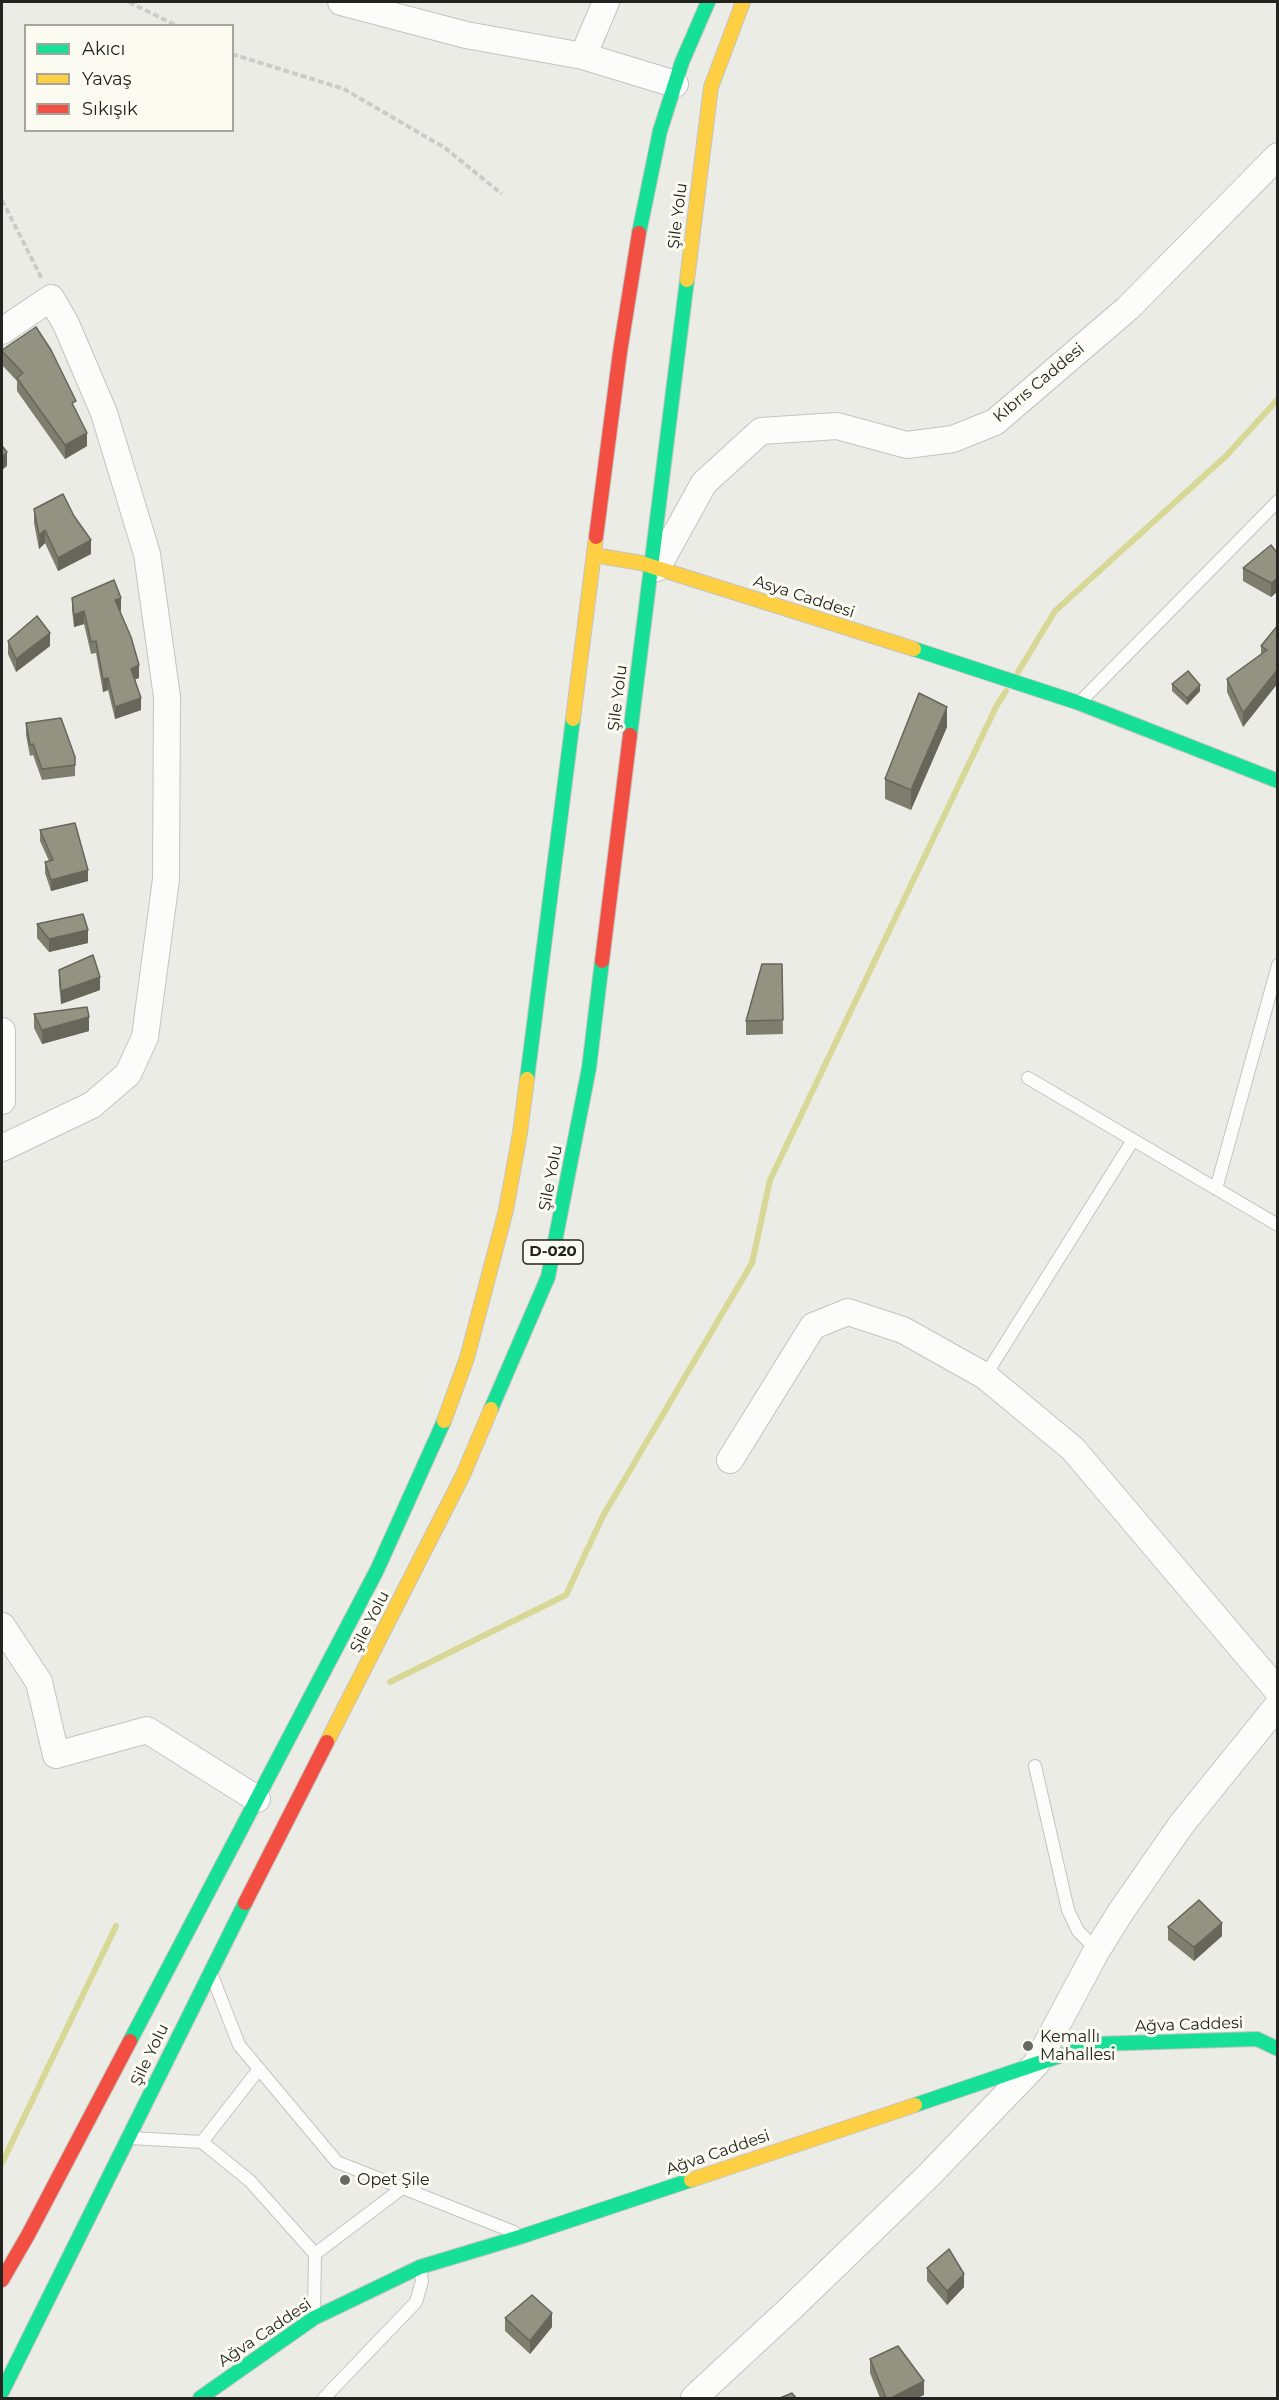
<!DOCTYPE html>
<html>
<head>
<meta charset="utf-8">
<style>
	body { margin:0 }
	#map { position:relative; width:1279px; height:2400px; overflow:hidden; background:#ebece6; font-family:Montserrat,sans-serif }
	canvas { display:block }
	.frame { position:absolute; inset:0; border:3px solid #232320; pointer-events:none }
	.legend { position:absolute; left:24px; top:24px; width:210px; height:108px; box-sizing:border-box; background:#fbfbf1; border:2px solid #a5a59d; margin:0; padding:8px 10px; list-style:none; font-size:18px; color:#232320 }
	.legend li { display:flex; align-items:center; gap:12px; height:30px }
	.legend b { width:30px; border:2px solid #a5a59d }
</style>
</head>
<body>
<div id="map">
<canvas width="1279" height="2400"></canvas>
<div class="frame"></div>
<ul class="legend">
<li><b style="height:8px;background:#16e098"></b>Akıcı</li>
<li><b style="height:8px;background:#ffcf43"></b>Yavaş</li>
<li><b style="height:8px;background:#f24e42"></b>Sıkışık</li>
</ul>
</div>
<script>
const ctx = document.querySelector('canvas').getContext('2d');
ctx.lineJoin = 'round';
const toPath = rows => new Path2D(rows.map(r => 'M' + r).join(''));
function strokePath(path, color, width, dash) { ctx.strokeStyle = color; ctx.lineWidth = width; ctx.lineCap = dash ? 'butt' : 'round'; ctx.setLineDash(dash || []); ctx.stroke(path); }
function fillPath(path, color) { ctx.fillStyle = color; ctx.fill(path, 'evenodd'); }
function write(font, color, halo, rows, align = 'center') {
  ctx.font = font + ' Montserrat,sans-serif'; ctx.lineWidth = 6; ctx.setLineDash([]); ctx.textBaseline = 'middle'; ctx.strokeStyle = halo; ctx.fillStyle = color; for (const [text, x, y, turn = 0] of rows) {
    ctx.save(); ctx.translate(x, y); ctx.rotate((+turn || 0) * Math.PI / 180); ctx.textAlign = isNaN(turn) ? turn : align; if (halo) ctx.strokeText(text, 0, 0); ctx.fillText(text, 0, 0); ctx.restore();
  }
}
strokePath(toPath([
	[1018,672,1055,611,1226,456,1278,399],
	[390,1682,566,1595,603,1516,752,1263,770,1180,997,705,1006,691],
	[2,2163,116,1926]
]), '#d7d895', 6);
const lane = toPath([
	[1081,701,1278,501],
	[1028,1078,1278,1225],
	[1216,1189,1278,965],
	[985,1376,1133,1140],
	[1035,1766,1068,1910,1078,1931,1097,1950],
	[213,1978,239,2045,337,2162,514,2232],
	[131,2138,202,2142,250,2181,315,2254,314,2315],
	[202,2142,259,2069],
	[315,2254,401,2189],
	[324,2398,416,2302,422,2281,420,2268]
]);
const street = toPath([
	[341,2,466,35,583,56,675,84],
	[583,56,606,2],
	[2,331,51,298,66,324,104,413,147,554,167,697,166,879,145,1037,128,1074,92,1105,2,1148],
	[657,568,704,483,761,431,837,426,907,445,953,439,995,422,1128,308,1278,156],
	[2,1031,2,1101],
	[730,1460,813,1326,848,1312,903,1330,985,1376,1073,1449,1278,1691],
	[2,1626,39,1682,56,1755,147,1730,257,1799],
	[694,2398,791,2308,928,2176,1036,2064,1097,1950,1122,1910,1181,1825,1278,1705]
]);
const fast = toPath([
	[639,233,660,131,682,62,708,2],
	[914,649,1079,703,1278,781],
	[630,735,687,280],
	[527,1079,573,719],
	[491,1409,548,1277,589,1068,602,961],
	[130,2041,377,1570,444,1421],
	[915,2105,1095,2044,1257,2039,1278,2049],
	[2,2392,245,1903],
	[200,2398,314,2318,420,2267,523,2236,691,2180]
]);
const slow = toPath([
	[687,280,711,87,743,2],
	[594,555,641,563,914,649],
	[573,719,596,537],
	[444,1421,467,1358,506,1210,520,1133,527,1079],
	[327,1742,463,1475,491,1409],
	[691,2180,915,2105]
]);
const jam = toPath([
	[596,537,620,352,639,233],
	[602,961,630,735],
	[245,1903,327,1742],
	[2,2280,28,2235,130,2041]
]);
strokePath(lane, '#c3c4c0', 14);
strokePath(street, '#c3c4c0', 28);
strokePath(fast, '#c3c4c0', 16);
strokePath(slow, '#c3c4c0', 16);
strokePath(jam, '#c3c4c0', 16);
strokePath(toPath([
	[129,2,177,26],
	[232,54,344,89,445,148,502,194],
	[2,200,42,279]
]), '#cbccc9', 4, [6, 3]);
strokePath(lane, '#fcfcfb', 12);
strokePath(street, '#fcfcfb', 26);
strokePath(fast, '#16e098', 14);
strokePath(slow, '#ffcf43', 14);
strokePath(jam, '#f24e42', 14);
fillPath(toPath([
	[2,350,76,409,87,446,65,459,17,391,17,381,2,365],
	[34,509,91,554,58,571,45,543,39,549,34,523],
	[1278,554,1278,591,1271,597,1243,581,1243,568],
	[72,598,121,611,120,611,139,678,135,679,141,710,115,719,108,690,103,692,96,653,91,654,84,624,74,627,72,610],
	[1278,625,1278,683,1243,727,1227,692,1227,679,1261,654,1261,646],
	[8,641,50,646,16,672,8,654],
	[1172,684,1200,691,1187,705,1172,691],
	[26,723,75,757,75,776,42,780,33,755,30,756,26,735],
	[947,727,911,810,885,799,885,779],
	[40,830,88,881,51,891,45,873,45,862,49,861,40,841],
	[37,924,88,943,49,952,37,938],
	[782,964,783,1034,746,1035,746,1021],
	[59,970,100,990,61,1004,59,984],
	[34,1014,89,1031,42,1044,34,1028],
	[1168,1927,1222,1936,1194,1961,1168,1940],
	[927,2268,964,2287,947,2305,927,2281],
	[505,2318,552,2327,530,2354,505,2331],
	[870,2359,924,2395,917,2398,880,2398,870,2373]
]), '#7e7e6f');
fillPath(toPath([
	[87,433,87,446,65,459,65,445],
	[7,452,7,466,2,470,2,457],
	[45,530,45,543,39,549,39,535],
	[91,540,91,554,58,571,58,558],
	[1278,578,1278,591,1271,597,1271,583],
	[121,598,121,611,115,613,115,600],
	[84,611,84,624,74,627,74,615],
	[50,633,50,646,16,672,16,659],
	[139,665,139,678,131,681,131,669],
	[1278,669,1278,683,1243,727,1243,713],
	[108,678,108,690,103,692,103,679],
	[1200,685,1200,691,1187,705,1187,698],
	[141,698,141,710,115,719,115,707],
	[947,707,947,727,911,810,911,790],
	[88,870,88,881,51,891,51,880],
	[88,930,88,943,49,952,49,939],
	[100,977,100,990,61,1004,61,991],
	[89,1017,89,1031,42,1044,42,1030],
	[1222,1923,1222,1936,1194,1961,1194,1947],
	[964,2274,964,2287,947,2305,947,2291],
	[552,2313,552,2327,530,2354,530,2341],
	[924,2381,924,2395,917,2398,891,2398]
]), '#66675a');
const building = toPath([
	[36,327,51,350,76,401,72,403,87,433,65,445,17,378,23,373,2,351,2,350,36,327],
	[2,446,7,452,2,457,2,446],
	[63,494,74,516,91,540,58,558,45,530,39,535,34,509,63,494],
	[1271,545,1278,554,1278,578,1271,583,1243,568,1271,545],
	[114,580,121,598,115,600,131,637,139,665,131,669,141,698,115,707,108,678,103,679,96,641,91,642,84,611,74,615,72,598,114,580],
	[37,616,50,633,16,659,8,641,37,616],
	[1278,625,1278,669,1243,713,1227,679,1267,650,1261,646,1278,625],
	[1188,671,1200,685,1187,698,1172,684,1188,671],
	[919,693,947,707,911,790,885,779,919,693],
	[61,718,75,757,75,765,42,769,33,744,30,745,26,723,61,718],
	[75,823,88,870,51,880,45,862,53,860,40,830,75,823],
	[83,914,88,930,49,939,37,924,83,914],
	[93,955,100,977,61,991,59,970,93,955],
	[762,964,782,964,783,1020,746,1021,762,964],
	[87,1007,89,1017,42,1030,34,1014,87,1007],
	[1199,1900,1222,1923,1194,1947,1168,1927,1199,1900],
	[949,2249,964,2274,947,2291,927,2268,949,2249],
	[532,2295,552,2313,530,2341,505,2318,532,2295],
	[898,2346,924,2381,891,2398,886,2398,870,2359,898,2346],
	[792,2393,796,2398,780,2398,792,2393]
]);
fillPath(building, '#929381');
strokePath(building, '#66675a', 1.5);
for (const [x, y, r, color] of [
	[1028,2046,6,"#696965"],
	[345,2180,6,"#696965"]
]) { const dot = new Path2D(); dot.arc(x, y, r, 0, 2 * Math.PI); ctx.fillStyle = color; ctx.fill(dot); strokePath(dot, '#fbfbf1', 2); }
for (const [x, y, w] of [
	[553,1252,60]
]) { const box = new Path2D(); box.roundRect(x - w / 2, y - 12, w, 24, 4.5); ctx.fillStyle = '#fbfbf1'; ctx.fill(box); strokePath(box, '#232320', 1.5); }
write('bold 15px', '#232320', null, [
	["D-020",553,1252]
]);
write('16px', '#232320', '#fbfbf1', [
	["Şile Yolu",678,216,-83],
	["Kıbrıs Caddesi",1039,383,-40],
	["Asya Caddesi",804,597,18],
	["Şile Yolu",618,698,-83],
	["Şile Yolu",551,1178,-79],
	["Şile Yolu",370,1622,-63],
	["Ağva Caddesi",1189,2025,-2],
	["Şile Yolu",150,2055,-64],
	["Ağva Caddesi",718,2153,-19],
	["Ağva Caddesi",265,2333,-34]
]);
write('16px', '#232320', '#fbfbf1', [
	["Kemallı",1040,2037],
	["Mahallesi",1040,2055],
	["Opet Şile",357,2180]
], 'left');
</script>
</body>
</html>
